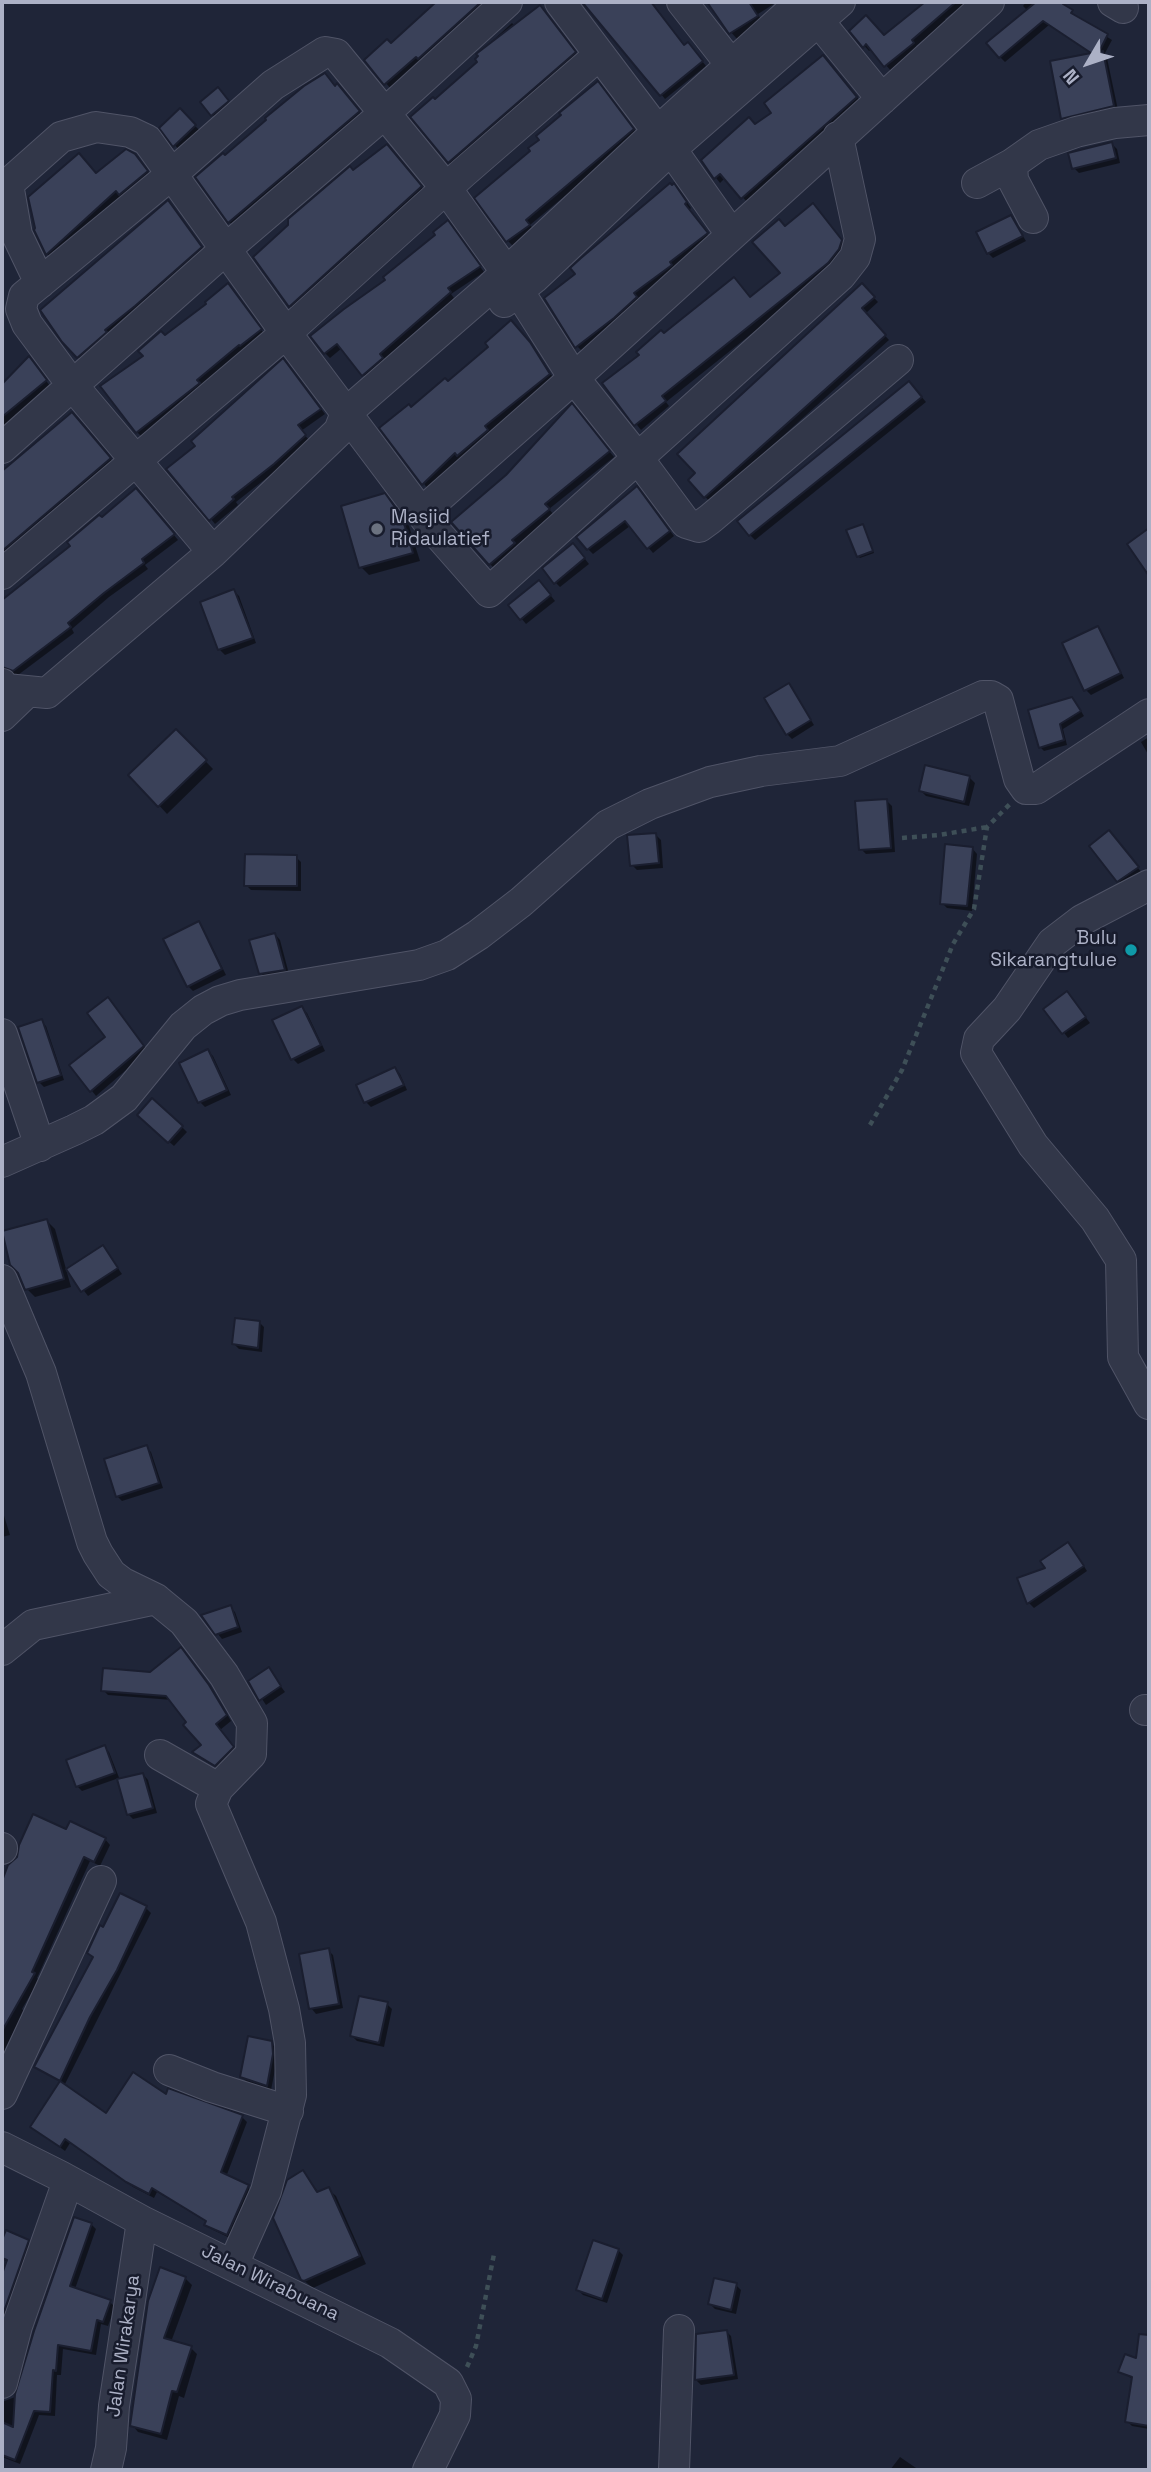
<!DOCTYPE html>
<html>
<head>
<meta charset="utf-8">
<style>
	body { margin:0 }
	#map { position:relative; width:1151px; height:2472px; overflow:hidden; background:#1f2538; font-family:"Space Grotesk",sans-serif }
	canvas { display:block }
	.frame { position:absolute; inset:0; border:4px solid #acb1c6; pointer-events:none }
	.north { position:absolute; left:1053px; top:28px; width:70px; height:70px; -webkit-text-stroke:5px #181c2d; paint-order:stroke; rotate:231deg; font-size:19px; font-weight:700; line-height:28px; text-align:center; color:#acb1c6 }
	.north::after { content:''; display:block; margin:auto; width:24px; height:32px; background:#acb1c6; clip-path:polygon(50% 0,100% 100%,50% 72%,0 100%) }
</style>
</head>
<body>
<div id="map">
<canvas width="1151" height="2472"></canvas>
<div class="frame"></div>
<div class="north">N</div>
</div>
<script>
const ctx = document.querySelector('canvas').getContext('2d');
ctx.lineJoin = 'round';
function fillPath(path, color) { ctx.fillStyle = color; ctx.fill(path, 'evenodd'); }
const toPath = rows => new Path2D(rows.map(r => 'M' + r).join(''));
function strokePath(path, color, width, dash) { ctx.strokeStyle = color; ctx.lineWidth = width; ctx.lineCap = dash ? 'butt' : 'round'; ctx.setLineDash(dash || []); ctx.stroke(path); }
function write(font, color, halo, rows, align = 'center') {
  ctx.font = font + ' "Space Grotesk",sans-serif'; ctx.lineWidth = 5; ctx.setLineDash([]); ctx.textBaseline = 'middle'; ctx.strokeStyle = halo; ctx.fillStyle = color; for (const [text, x, y, turn = 0] of rows) {
    ctx.save(); ctx.translate(x, y); ctx.rotate((+turn || 0) * Math.PI / 180); ctx.textAlign = isNaN(turn) ? turn : align; if (halo) ctx.strokeText(text, 0, 0); ctx.fillText(text, 0, 0); ctx.restore();
  }
}
fillPath(toPath([
	[440,2,491,2,391,89,366,60,391,45],
	[587,2,652,2,685,47,692,48,706,66,665,99],
	[709,2,777,2,758,14,763,23,737,39,716,15,718,14],
	[929,2,967,2,945,19,946,21,916,46,918,49,891,71,872,49,869,51,851,31,884,37],
	[1026,2,1057,2,1071,11,1076,17,1112,40,1104,55,1107,58,1118,110,1068,123,1063,118,1093,54,1049,25,1005,62,1000,57,1028,11,1023,6],
	[545,12,580,58,454,167,449,162,480,62,478,54,512,23,515,26],
	[828,62,861,102,747,202,725,178,720,183,703,161,773,113],
	[335,88,342,91,364,117,234,226,229,222,225,158],
	[603,88,638,135,530,225,534,230,513,246,508,241],
	[223,95,232,107,217,120,202,102],
	[180,110,200,131,179,150,161,128],
	[1112,144,1117,149,1120,163,1079,173,1074,168],
	[392,151,426,192,295,311,290,306,353,172],
	[140,161,152,177,125,199,122,195,52,259,47,254,36,230,96,175],
	[679,191,691,208,689,210,711,239,676,271,638,298,641,303,582,351,577,346,577,274],
	[168,202,206,252,83,362,63,341],
	[818,210,846,246,824,276,666,402,669,406,641,430,604,383,664,335,750,299,783,274,785,228],
	[1011,217,1026,241,993,258,988,253],
	[452,227,484,272,451,294,454,298,383,360,386,364,368,380,342,348,330,358,325,353,388,280],
	[862,285,878,302,865,314,889,340,710,502,690,480],
	[233,290,265,335,246,350,245,349,201,385,203,389,142,437,137,432,145,356],
	[510,322,535,349,554,379,489,432,492,436,464,460,461,457,428,489,382,428,448,383,491,347],
	[33,363,50,386,15,415,17,418,2,428,2,397],
	[288,365,325,414,301,431,310,441,278,469,236,502,238,505,215,524,211,519,198,446],
	[914,388,926,402,755,540,750,535,739,521],
	[577,411,614,457,549,509,554,515,516,546,519,549,495,569,490,564],
	[77,419,115,464,2,560,2,476],
	[642,494,674,536,653,553,630,526,593,554,588,549],
	[141,495,178,540,145,565,148,569,109,597,72,629,74,633,18,675,6,671,2,673,2,609,4,607,2,603,72,546,102,520],
	[392,503,409,526,420,561,369,575,361,567],
	[864,528,874,553,860,558,858,556],
	[578,550,589,564,560,587,555,582],
	[544,587,555,601,526,624,510,605],
	[234,591,239,596,256,643,225,655,220,650,202,603],
	[1097,628,1102,633,1124,678,1091,695,1086,690],
	[789,685,814,725,792,739,787,734],
	[1076,703,1084,716,1063,729,1067,745,1044,751,1040,747],
	[176,731,213,769,167,814,131,775],
	[1149,737,1149,756,1141,742],
	[970,778,975,783,969,806,926,796,921,791],
	[887,801,892,806,895,852,866,854,861,849],
	[656,835,661,840,663,868,637,870,632,865],
	[1114,837,1142,873,1124,886,1119,881],
	[972,848,977,854,972,911,947,908,942,903],
	[296,857,301,862,301,891,251,890,246,885],
	[198,923,203,928,226,975,193,991,188,986],
	[275,934,280,940,289,974,266,978,261,973],
	[1072,999,1090,1023,1068,1038,1046,1009],
	[113,1005,148,1051,96,1096,72,1066,108,1037],
	[302,1008,307,1013,325,1051,298,1064,293,1059],
	[41,1021,46,1026,64,1080,44,1087,39,1082],
	[208,1051,213,1056,231,1095,205,1107,200,1102],
	[395,1069,400,1074,407,1090,371,1107,366,1102],
	[144,1120,182,1127,187,1132,174,1146],
	[47,1221,55,1229,71,1287,35,1297,27,1289],
	[103,1247,122,1274,88,1296,68,1270],
	[259,1322,264,1327,262,1352,239,1349,234,1344],
	[146,1447,151,1452,163,1488,122,1501,117,1496],
	[2,1509,10,1535,2,1537],
	[1073,1549,1087,1571,1034,1608,1029,1603,1048,1569],
	[230,1607,235,1612,242,1632,222,1639,217,1633],
	[186,1654,214,1692,231,1721,220,1730,237,1753,221,1770,195,1753,203,1745,172,1700,108,1695,103,1690,150,1674],
	[268,1669,285,1692,266,1705,250,1681],
	[104,1747,109,1752,120,1780,143,1774,148,1780,157,1813,133,1819,128,1814,119,1778,82,1791,77,1786],
	[67,1832,105,1839,110,1845,100,1866,90,1861,37,1978,39,1980,22,2009,24,2011,5,2049,9,2053,2,2064,2,1884,10,1866,19,1858],
	[146,1908,151,1913,64,2086,107,2115,166,2097,242,2117,247,2122,226,2177,248,2187,253,2192,232,2239,211,2229,206,2224,207,2222,157,2192,154,2198,133,2187,70,2143,65,2151,32,2127,61,2082,36,2066,94,1958,103,1929],
	[328,1950,333,1955,343,2008,316,2014,311,2008],
	[387,2004,392,2009,384,2047,357,2041,352,2036],
	[271,2043,276,2048,277,2060,271,2090,247,2082,242,2077],
	[303,2172,319,2193,328,2189,336,2196,366,2264,313,2288,302,2279],
	[91,2224,96,2229,75,2289,110,2302,115,2307,108,2326,101,2324,96,2355,63,2349,61,2375,57,2375,55,2416,39,2415,20,2464,2,2457,2,2402,15,2397],
	[7,2233,28,2242,33,2247,2,2338,2,2279,8,2262,2,2259,2,2244],
	[618,2250,623,2255,607,2303,583,2295,578,2290],
	[161,2270,186,2279,192,2285,171,2342,191,2348,197,2354,184,2398,179,2396,167,2440,138,2432,132,2425],
	[736,2285,741,2290,736,2314,715,2309,710,2304],
	[726,2331,731,2336,738,2379,701,2385,696,2380],
	[1126,2356,1149,2365,1149,2429,1132,2426,1127,2421,1134,2380,1120,2371],
	[900,2457,919,2470,890,2470]
]), '#0007');
const building = toPath([
	[436,2,481,2,418,59,416,57,384,85,364,60,387,39,391,43,436,2],
	[582,2,651,2,684,45,688,42,703,61,660,96,582,2],
	[707,2,749,2,758,16,729,34,707,2],
	[925,2,956,2,912,40,914,43,884,67,866,44,863,48,849,31,866,15,884,35,925,2],
	[1036,2,1066,2,1063,4,1073,10,1071,13,1108,34,1099,52,1103,51,1114,106,1061,119,1050,61,1091,53,1043,21,999,58,986,43,1036,2],
	[540,5,576,52,448,163,410,117,433,97,435,99,477,62,475,59,478,56,476,54,540,5],
	[823,55,857,97,741,199,720,174,714,179,701,160,749,117,755,124,771,113,764,103,823,55],
	[325,73,335,86,337,83,360,111,228,223,195,177,223,153,225,155,266,120,265,118,304,86,325,73],
	[598,81,634,129,526,220,530,225,506,242,474,198,530,151,528,148,539,140,536,136,561,115,559,113,598,81],
	[218,87,229,101,211,116,200,102,218,87],
	[180,108,196,125,173,147,159,128,180,108],
	[1112,142,1116,158,1072,169,1068,153,1112,142],
	[387,144,422,186,289,307,253,257,288,225,288,219,350,166,353,170,387,144],
	[126,149,135,154,148,171,119,195,116,191,46,255,34,230,35,228,28,197,79,153,96,173,126,149],
	[670,183,672,185,674,183,687,202,685,204,708,233,670,262,672,265,634,293,637,297,614,318,575,348,544,298,575,274,570,268,581,258,670,183],
	[168,200,202,247,135,306,105,330,107,332,77,358,62,342,40,310,168,200],
	[813,203,842,240,839,249,828,263,662,396,666,401,634,426,602,383,639,355,636,352,661,330,664,333,734,277,750,297,780,273,752,242,779,219,785,226,813,203],
	[1011,215,1023,236,987,254,976,232,1011,215],
	[448,220,481,266,448,288,451,292,380,354,383,358,362,376,337,344,324,354,310,336,344,309,385,280,383,277,435,235,433,232,448,220],
	[228,283,262,329,240,346,239,345,197,380,200,383,136,433,100,386,143,356,138,351,161,331,165,335,206,304,205,302,228,283],
	[862,283,875,297,862,308,886,335,704,498,688,480,695,473,677,454,862,283],
	[511,320,530,342,550,374,485,426,488,430,457,456,455,453,422,485,379,428,409,404,411,407,445,378,448,381,488,347,485,343,511,320],
	[29,356,47,380,2,417,2,384,29,356],
	[283,358,321,409,298,425,306,435,274,464,232,497,234,499,209,521,166,469,195,446,191,441,283,358],
	[909,381,922,397,749,536,737,521,909,381],
	[572,403,610,451,545,504,550,509,512,540,515,543,489,565,451,522,506,475,572,403],
	[72,412,111,458,2,551,2,471,72,412],
	[637,486,670,531,647,549,625,521,587,550,576,537,637,486],
	[136,488,175,534,142,559,144,563,104,593,68,623,71,627,13,671,2,667,2,600,70,546,67,542,99,515,102,517,136,488],
	[385,493,402,517,413,553,359,568,341,506,385,493],
	[863,524,873,551,857,557,846,530,863,524],
	[1149,528,1149,576,1127,544,1149,528],
	[573,543,585,558,554,584,542,568,573,543],
	[539,580,551,595,520,620,508,605,539,580],
	[234,589,253,638,218,650,200,602,234,589],
	[1098,626,1121,673,1084,691,1062,643,1098,626],
	[789,683,811,720,786,735,764,698,789,683],
	[1072,697,1081,711,1060,724,1064,740,1039,748,1028,710,1072,697],
	[176,729,207,760,158,807,128,775,176,729],
	[925,765,970,776,964,802,919,791,925,765],
	[887,799,891,848,859,850,855,801,887,799],
	[1109,830,1139,867,1117,882,1089,846,1109,830],
	[656,833,659,863,630,866,627,835,656,833],
	[945,844,973,847,967,906,940,904,945,844],
	[245,854,297,855,297,886,244,886,245,854],
	[199,921,222,969,187,987,163,939,199,921],
	[275,933,285,970,259,974,249,940,275,933],
	[1067,991,1086,1017,1062,1034,1043,1009,1067,991],
	[108,997,144,1046,90,1092,69,1065,105,1037,87,1013,108,997],
	[302,1006,321,1045,291,1060,272,1020,302,1006],
	[42,1019,61,1075,37,1083,18,1027,42,1019],
	[208,1049,227,1090,198,1103,179,1063,208,1049],
	[395,1067,404,1085,364,1103,356,1085,395,1067],
	[152,1098,183,1126,168,1143,137,1115,152,1098],
	[47,1219,64,1279,25,1290,18,1273,10,1265,2,1231,47,1219],
	[103,1245,118,1268,81,1292,66,1269,103,1245],
	[235,1318,260,1321,258,1348,232,1344,235,1318],
	[147,1445,159,1483,116,1497,104,1459,147,1445],
	[1068,1542,1084,1566,1027,1604,1017,1578,1045,1568,1040,1561,1068,1542],
	[231,1605,238,1627,215,1635,201,1615,231,1605],
	[181,1647,209,1685,227,1715,216,1724,234,1747,215,1766,192,1752,201,1745,183,1725,186,1722,166,1696,101,1691,103,1668,150,1672,181,1647],
	[269,1667,281,1686,259,1701,248,1681,269,1667],
	[105,1745,115,1773,76,1787,66,1760,105,1745],
	[143,1773,153,1808,127,1815,117,1779,143,1773],
	[33,1814,66,1829,70,1821,106,1838,94,1862,84,1857,32,1972,35,1973,2,2031,2,1881,8,1865,17,1857,19,1845,33,1814],
	[120,1893,147,1906,117,1970,90,2017,60,2081,34,2067,93,1957,87,1953,100,1925,103,1927,120,1893],
	[329,1948,339,2004,309,2009,299,1954,329,1948],
	[359,1996,388,2002,379,2043,350,2036,359,1996],
	[248,2036,272,2041,273,2054,267,2086,240,2077,248,2036],
	[133,2072,166,2094,168,2088,243,2115,221,2172,249,2185,227,2235,204,2225,206,2221,152,2188,149,2194,126,2182,65,2139,60,2147,30,2127,60,2081,106,2113,133,2072],
	[303,2170,317,2192,329,2187,360,2256,304,2281,301,2280,273,2218,287,2180,303,2170],
	[74,2217,92,2223,70,2286,111,2300,103,2322,97,2320,91,2351,58,2345,56,2371,53,2370,50,2412,34,2411,15,2460,2,2455,2,2422,13,2427,15,2394,34,2331,74,2217],
	[6,2230,29,2240,2,2317,2,2274,7,2260,2,2258,2,2240,6,2230],
	[593,2240,619,2249,602,2299,576,2290,593,2240],
	[160,2267,186,2277,164,2338,192,2346,177,2392,172,2391,161,2434,130,2426,148,2301,160,2267],
	[714,2278,737,2283,731,2310,708,2304,714,2278],
	[727,2330,734,2375,695,2380,696,2334,727,2330],
	[1139,2334,1149,2335,1149,2426,1125,2422,1132,2377,1118,2372,1125,2354,1136,2358,1139,2334]
]);
fillPath(building, '#3a4159');
strokePath(building, '#1a1e2f', 2);
const minor = toPath([
	[560,2,671,149,731,234],
	[682,2,743,80],
	[1113,2,1123,8],
	[807,7,882,99],
	[1012,164,1013,180,1033,218],
	[977,183,1012,164,1039,145,1076,132,1115,123,1149,120],
	[40,283,17,235,8,184,61,137,96,127,130,132,147,140,286,333,431,526,489,592,841,275,855,257,860,239,838,137],
	[504,302,534,278,671,149,840,2],
	[2,448,227,248,385,113,507,2],
	[421,513,574,378,989,2],
	[213,552,73,386,27,324,21,309,24,296,172,174,273,85,325,52,336,54,446,188,507,273,574,378,637,457,686,523,699,527,710,519,898,360],
	[2,574,286,333,463,173,599,55],
	[2,684,6,689,47,693,213,552,339,431,346,413,491,287,657,132,801,2],
	[2,716,27,692],
	[1149,885,1082,920,1052,943,1007,1009,979,1039,976,1053,1033,1145,1095,1219,1121,1260,1123,1357,1149,1404],
	[2,1034,40,1146],
	[2,1162,74,1130,94,1120,124,1098,183,1026,203,1010,220,1001,240,995,419,965,447,955,478,935,521,902,608,825,650,804,710,782,761,771,840,761,983,696,991,696,998,700,1019,779,1026,789,1036,789,1149,714],
	[2,1280,41,1373,92,1542,98,1554,111,1574,123,1583,156,1599,184,1622,224,1675,252,1723,251,1754,218,1788,211,1804,261,1922,284,2009,290,2043,291,2095,266,2191,233,2265],
	[2,1650,33,1625,156,1599],
	[1145,1710,1149,1710],
	[160,1755,218,1788],
	[2,1849,2,1848],
	[169,2070,212,2087,288,2111],
	[2,2094,101,1881],
	[2,2147,60,2176,142,2221,390,2343,448,2383,456,2399,455,2415,428,2470],
	[2,2383,17,2326,68,2181],
	[106,2470,111,2448,114,2406,142,2221],
	[674,2470,679,2330]
]);
strokePath(minor, '#505467', 32);
strokePath(toPath([
	[902,838,939,835,987,827],
	[870,1125,902,1070,953,944,974,909,987,827,1010,804],
	[467,2367,476,2346,494,2254]
]), '#3e4f57', 4.5, [5, 5]);
strokePath(minor, '#323749', 30);
for (const [x, y, r, color] of [
	[377,529,7,"#6b7280"],
	[1131,950,7,"#0f9aa8"]
]) { const dot = new Path2D(); dot.arc(x, y, r, 0, 2 * Math.PI); ctx.fillStyle = color; ctx.fill(dot); strokePath(dot, '#181c2d', 2.5); }
write('19px', '#acb1c6', '#181c2d', [
	["Masjid",391,518],
	["Ridaulatief",391,540],
	["Bulu",1117,939,"right"],
	["Sikarangtulue",1117,961,"right"]
], 'left');
write('19px', '#acb1c6', '#181c2d', [
	["Jalan Wirabuana",270,2283,26],
	["Jalan Wirakarya",124,2346,-82]
]);
</script>
</body>
</html>
